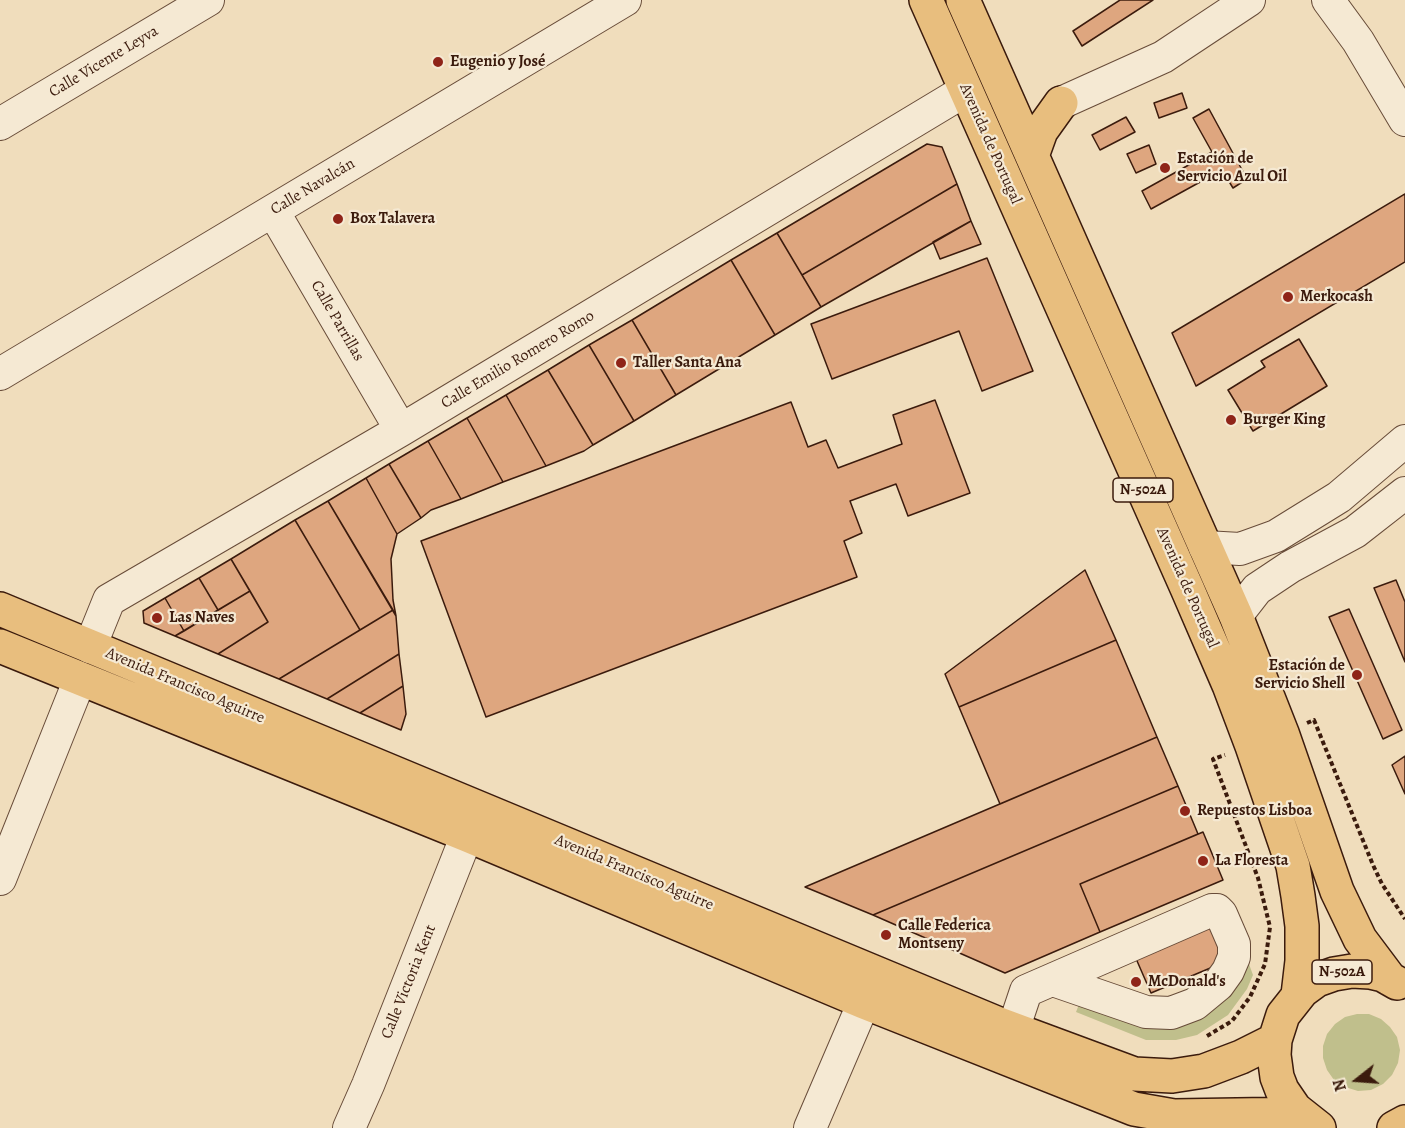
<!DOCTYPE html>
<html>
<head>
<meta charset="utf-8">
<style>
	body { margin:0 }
	#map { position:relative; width:1405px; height:1128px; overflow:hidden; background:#f0ddbc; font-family:Alegreya,serif }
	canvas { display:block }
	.north { position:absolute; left:1327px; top:1050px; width:60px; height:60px; -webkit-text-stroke:4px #f5e9d3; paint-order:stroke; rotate:253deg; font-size:16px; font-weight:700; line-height:24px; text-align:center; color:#3b1b0d }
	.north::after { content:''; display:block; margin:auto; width:21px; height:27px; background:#3b1b0d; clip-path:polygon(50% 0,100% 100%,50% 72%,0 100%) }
</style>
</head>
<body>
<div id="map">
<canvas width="1405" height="1128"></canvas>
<div class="north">N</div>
</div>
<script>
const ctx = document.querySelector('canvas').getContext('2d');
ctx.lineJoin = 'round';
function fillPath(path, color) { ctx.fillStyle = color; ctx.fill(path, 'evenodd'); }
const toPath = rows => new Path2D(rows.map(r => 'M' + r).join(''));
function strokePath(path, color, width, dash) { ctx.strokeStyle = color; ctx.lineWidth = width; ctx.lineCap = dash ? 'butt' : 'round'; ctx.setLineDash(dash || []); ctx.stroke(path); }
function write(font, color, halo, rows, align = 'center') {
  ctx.font = font + ' Alegreya,serif'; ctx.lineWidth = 4.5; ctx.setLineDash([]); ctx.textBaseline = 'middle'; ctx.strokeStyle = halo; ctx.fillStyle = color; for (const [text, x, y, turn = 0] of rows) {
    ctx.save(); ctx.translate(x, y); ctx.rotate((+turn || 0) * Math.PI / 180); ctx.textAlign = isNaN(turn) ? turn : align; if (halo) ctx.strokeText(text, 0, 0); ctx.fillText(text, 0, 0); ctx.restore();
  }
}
fillPath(toPath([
	[1241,942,1253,975,1247,989,1228,1015,1197,1035,1176,1040,1146,1040,1076,1012,1082,997,1155,1023],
	[1357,1014,1369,1014,1381,1019,1390,1027,1397,1037,1400,1050,1398,1063,1392,1075,1383,1084,1371,1090,1358,1091,1345,1087,1334,1080,1327,1070,1323,1058,1323,1046,1327,1034,1335,1024,1345,1017]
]), '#c0bf8c');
const building = toPath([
	[1120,0,1153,0,1082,46,1073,31,1120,0],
	[1182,93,1187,108,1159,118,1154,103,1182,93],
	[1209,109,1247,179,1233,188,1222,170,1151,209,1142,191,1212,152,1193,118,1209,109],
	[1126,117,1135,132,1100,150,1092,135,1126,117],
	[927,144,942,147,957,184,802,275,777,233,927,144],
	[1149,145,1156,164,1136,173,1127,154,1149,145],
	[957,184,971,221,821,307,802,275,957,184],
	[1405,194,1405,262,1196,386,1172,333,1405,194],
	[971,221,981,244,940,259,933,242,971,221],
	[777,233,821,307,775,335,731,260,777,233],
	[987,258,1033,371,982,391,959,331,832,379,811,324,987,258],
	[731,260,775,335,676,395,632,320,731,260],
	[632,320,676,395,634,421,589,345,632,320],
	[1299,339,1327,386,1253,431,1228,390,1265,367,1261,361,1299,339],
	[589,345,634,421,593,445,548,370,589,345],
	[548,370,593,445,584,451,546,466,506,395,548,370],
	[506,395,546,466,503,482,467,418,506,395],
	[935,400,970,493,908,516,896,484,850,501,862,533,844,541,857,577,486,717,421,541,791,402,808,447,826,440,838,468,902,444,893,415,935,400],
	[467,418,503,482,461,499,428,441,467,418],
	[428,441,461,499,431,510,421,518,389,464,428,441],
	[389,464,421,518,397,534,366,478,389,464],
	[366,478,397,534,391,559,393,600,396,616,328,501,366,478],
	[328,501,393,610,360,630,295,520,328,501],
	[295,520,360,630,279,679,218,654,268,622,231,559,295,520],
	[231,559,250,591,218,610,199,578,231,559],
	[1085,570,1116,640,959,707,945,674,1085,570],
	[199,578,218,610,184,631,165,598,199,578],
	[1396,580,1405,602,1405,662,1374,588,1396,580],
	[250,591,268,622,218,654,175,636,250,591],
	[165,598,184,631,175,636,144,623,143,611,165,598],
	[1349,609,1402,730,1383,739,1329,617,1349,609],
	[393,610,396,616,399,654,327,699,279,679,393,610],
	[1116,640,1157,737,1000,804,959,707,1116,640],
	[399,654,403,686,360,713,327,699,399,654],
	[403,686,406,714,401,730,360,713,403,686],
	[1157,737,1178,786,873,915,805,887,1157,737],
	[1405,756,1405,794,1392,765,1405,756],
	[1178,786,1198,834,1080,884,1100,932,1005,973,873,915,1178,786],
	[1203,832,1223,880,1100,932,1080,884,1203,832],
	[1210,921,1227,961,1151,993,1134,954,1210,921]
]);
fillPath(building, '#dea67f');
strokePath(building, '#3b1b0d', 1.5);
const minor = toPath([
	[1328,0,1358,41,1405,120],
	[1061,103,1163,57,1249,0],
	[0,124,208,0],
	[273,211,401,430],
	[0,374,625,0],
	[1205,547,1240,549,1276,536,1339,497,1405,441],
	[1236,616,1257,589,1290,567,1355,532,1405,493],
	[90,647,109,600,401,430,966,90],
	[0,879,80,679],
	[1013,1030,1026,991,1212,910,1217,910,1221,914,1234,944,1234,957,1228,971,1218,985,1195,1004,1171,1013,1146,1012,1053,980],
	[349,1128,368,1085,467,835],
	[810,1128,864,1002]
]);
const major = toPath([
	[926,0,1187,588,1229,685,1252,746,1293,866,1298,896,1302,926,1302,961,1298,995],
	[963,0,1236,616,1282,733,1337,891,1360,939,1390,979],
	[1032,156,1041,131,1061,103],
	[0,609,999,1024,1134,1074,1172,1076,1204,1071,1241,1057,1275,1040],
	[0,646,467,835,864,1002,1134,1109,1174,1116,1300,1114],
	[1319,1128,1295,1109,1282,1090,1277,1077,1274,1055,1275,1040,1283,1015,1302,991,1317,980,1334,974,1352,971,1370,972,1383,975,1397,983],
	[1394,1128,1405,1122]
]);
strokePath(minor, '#684c39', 34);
strokePath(major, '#3b1b0d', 36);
strokePath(toPath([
	[1307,723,1314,720,1373,865,1382,884,1405,919],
	[1207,1036,1232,1021,1250,997,1265,964,1270,927,1258,878,1213,759,1225,755]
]), '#3b1b0d', 4, [4.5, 3]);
strokePath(minor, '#f5e9d3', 32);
strokePath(major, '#e8be7e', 33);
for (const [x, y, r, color] of [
	[438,62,6,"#8f2418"],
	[1165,168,6,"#8f2418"],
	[338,219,6,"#8f2418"],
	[1288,297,6,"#8f2418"],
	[621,363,6,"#8f2418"],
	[1231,420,6,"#8f2418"],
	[157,618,6,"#8f2418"],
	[1357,675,6,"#8f2418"],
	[1185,811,6,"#8f2418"],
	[1203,861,6,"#8f2418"],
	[886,935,6,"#8f2418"],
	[1136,982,6,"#8f2418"]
]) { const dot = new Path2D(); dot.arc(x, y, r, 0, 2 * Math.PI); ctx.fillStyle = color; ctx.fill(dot); strokePath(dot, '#f5e9d3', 2); }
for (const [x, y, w] of [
	[1143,490,60],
	[1342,972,60]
]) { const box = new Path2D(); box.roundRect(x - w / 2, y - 12, w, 24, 4.5); ctx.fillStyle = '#f5e9d3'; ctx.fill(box); strokePath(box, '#3b1b0d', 1.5); }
write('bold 15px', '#3b1b0d', null, [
	["N-502A",1143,490],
	["N-502A",1342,972]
]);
write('16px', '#3b1b0d', '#f5e9d3', [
	["Calle Vicente Leyva",104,62,-31],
	["Avenida de Portugal",990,144,66],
	["Calle Navalcán",313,187,-31],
	["Calle Parrillas",337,321,60],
	["Calle Emilio Romero Romo",518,360,-31],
	["Avenida de Portugal",1187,588,66],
	["Avenida Francisco Aguirre",185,686,23],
	["Avenida Francisco Aguirre",634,873,23],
	["Calle Victoria Kent",409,982,-68]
]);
write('bold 16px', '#3b1b0d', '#f5e9d3', [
	["Eugenio y José",450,62],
	["Estación de",1177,159],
	["Servicio Azul Oil",1177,177],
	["Box Talavera",350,219],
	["Merkocash",1300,297],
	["Taller Santa Ana",633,363],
	["Burger King",1243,420],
	["Las Naves",169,618],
	["Estación de",1345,666,"right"],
	["Servicio Shell",1345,684,"right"],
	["Repuestos Lisboa",1197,811],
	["La Floresta",1215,861],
	["Calle Federica",898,926],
	["Montseny",898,944],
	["McDonald's",1148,982]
], 'left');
</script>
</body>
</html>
